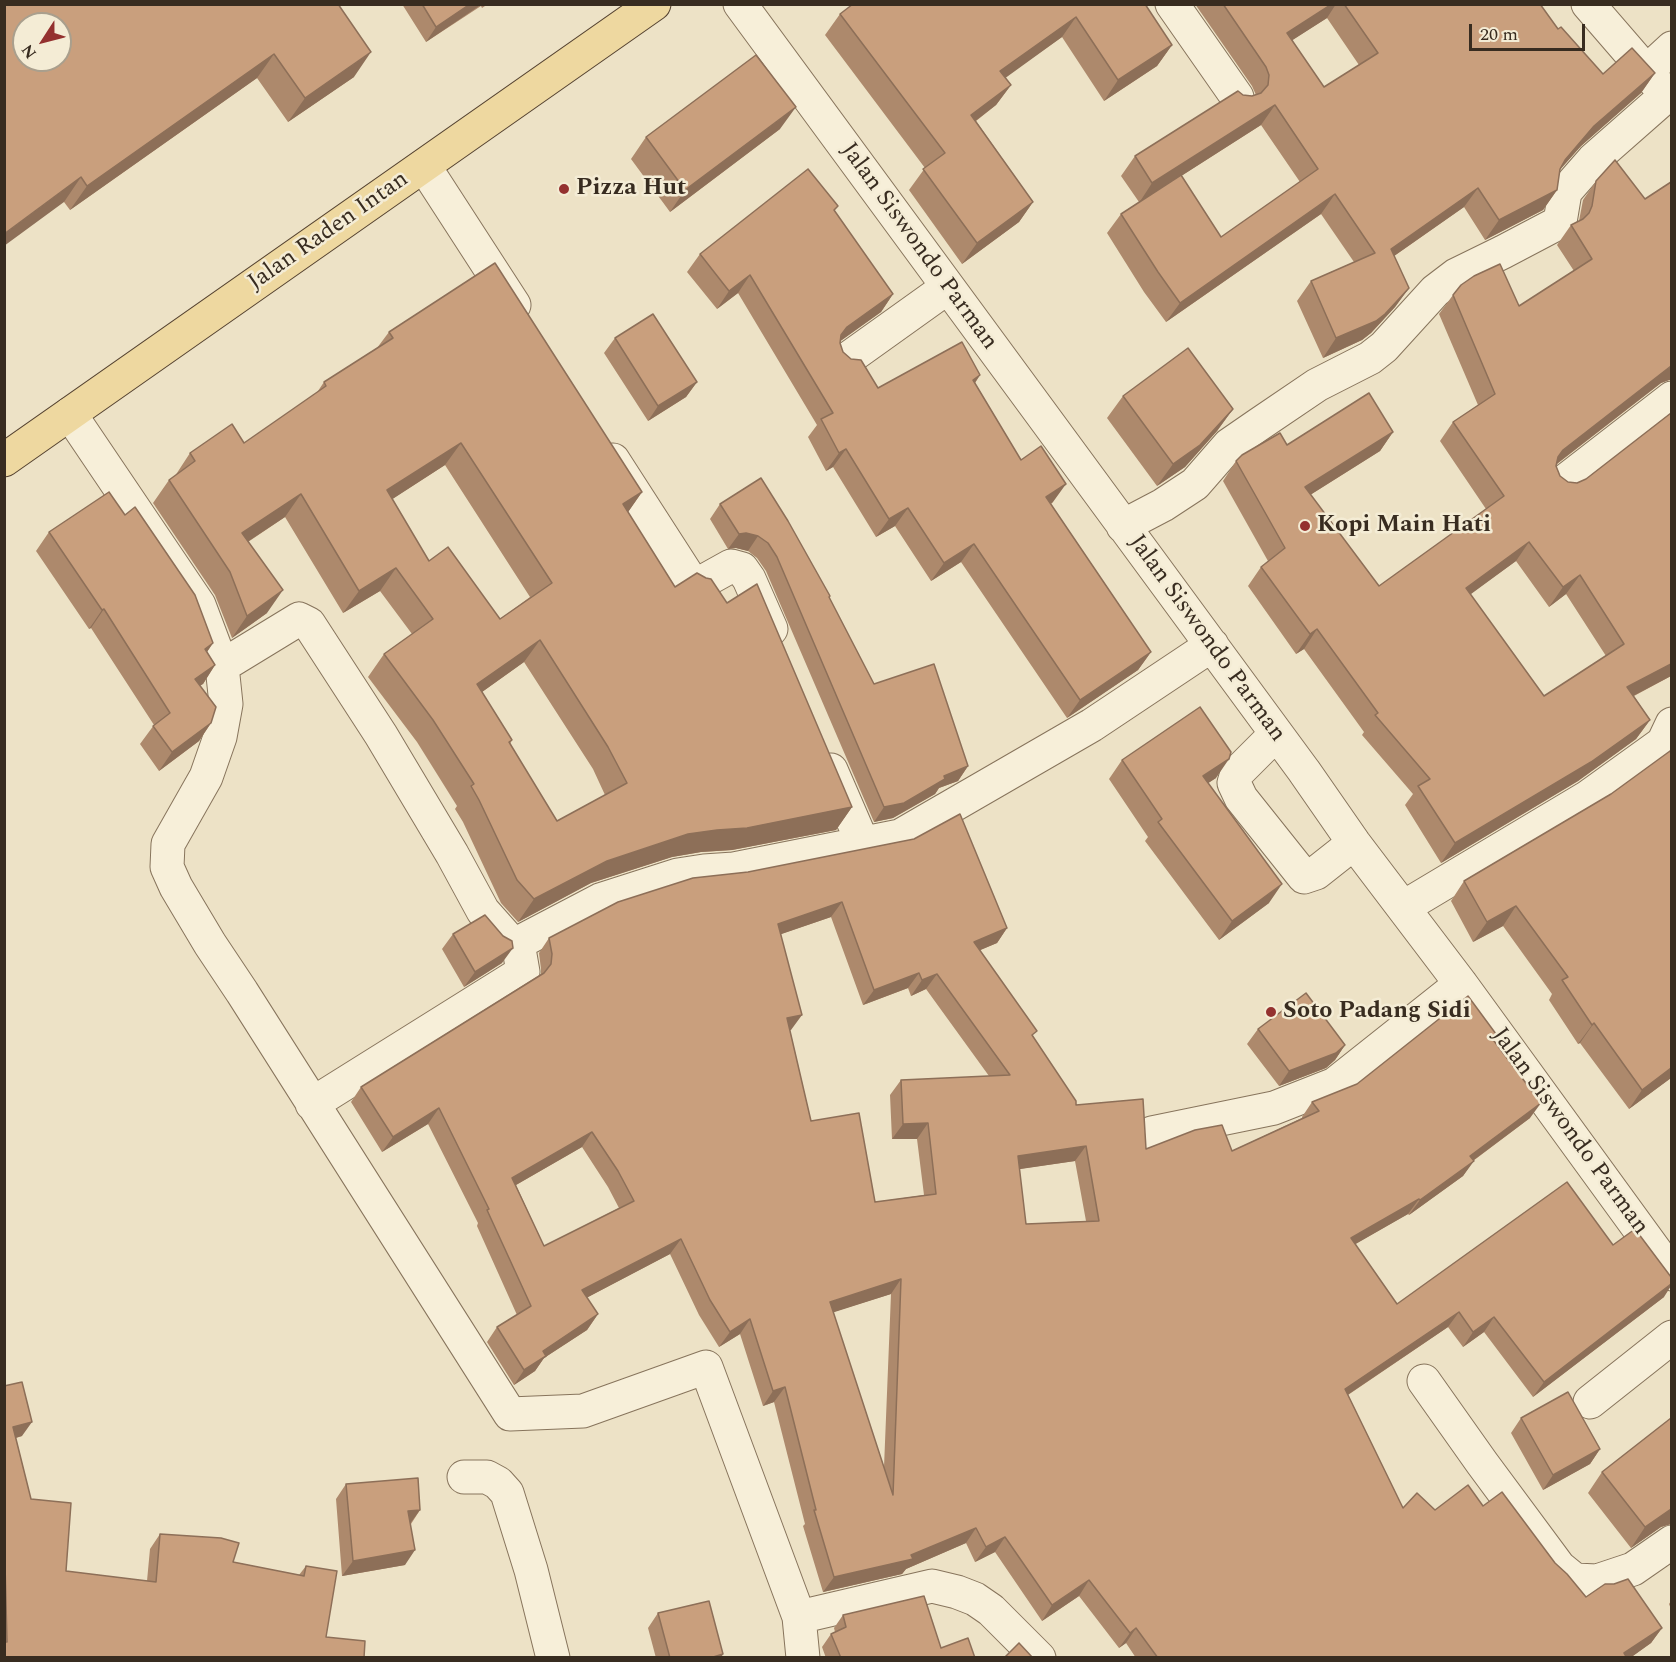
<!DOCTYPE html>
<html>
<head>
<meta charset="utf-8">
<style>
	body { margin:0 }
	#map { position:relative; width:1676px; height:1662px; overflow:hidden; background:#ede2c6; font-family:Spectral,serif }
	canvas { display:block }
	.frame { position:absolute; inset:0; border:6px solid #382c20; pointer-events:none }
	.north { position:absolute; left:12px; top:12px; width:60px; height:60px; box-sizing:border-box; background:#f4ecd5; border:2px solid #a99f8d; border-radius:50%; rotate:234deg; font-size:16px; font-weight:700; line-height:24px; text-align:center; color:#382c20 }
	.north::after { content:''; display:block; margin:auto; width:21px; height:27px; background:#94312f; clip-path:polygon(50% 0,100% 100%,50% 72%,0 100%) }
	.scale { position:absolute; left:1469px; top:24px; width:116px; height:27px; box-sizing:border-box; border:3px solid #382c20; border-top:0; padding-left:8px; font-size:18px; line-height:21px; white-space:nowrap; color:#382c20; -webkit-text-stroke:4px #f4ecd5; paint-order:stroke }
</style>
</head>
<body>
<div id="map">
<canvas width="1676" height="1662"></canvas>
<div class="frame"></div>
<div class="north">N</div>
<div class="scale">20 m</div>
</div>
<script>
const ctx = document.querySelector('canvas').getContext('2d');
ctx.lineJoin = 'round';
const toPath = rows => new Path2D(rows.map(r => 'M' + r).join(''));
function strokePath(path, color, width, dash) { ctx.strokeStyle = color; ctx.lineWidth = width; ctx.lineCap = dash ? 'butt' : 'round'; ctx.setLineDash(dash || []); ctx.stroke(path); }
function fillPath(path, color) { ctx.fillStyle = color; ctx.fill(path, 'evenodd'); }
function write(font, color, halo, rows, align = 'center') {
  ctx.font = font + ' Spectral,serif'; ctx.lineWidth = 5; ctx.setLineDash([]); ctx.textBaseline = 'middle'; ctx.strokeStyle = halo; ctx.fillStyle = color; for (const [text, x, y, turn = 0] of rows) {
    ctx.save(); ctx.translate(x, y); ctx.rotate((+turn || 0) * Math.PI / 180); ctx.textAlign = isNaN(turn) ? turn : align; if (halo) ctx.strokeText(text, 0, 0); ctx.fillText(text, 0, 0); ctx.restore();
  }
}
const minor = toPath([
	[740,4,1304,771,1354,843,1461,984,1672,1274],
	[1172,4,1237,97],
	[1588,4,1658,85],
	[1646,72,1672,48],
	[424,166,514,305],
	[846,360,948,287],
	[70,414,199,605,222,666,226,704,220,737,206,777,168,844,167,867,176,887,210,944,242,992,510,1414,583,1411,706,1367,799,1617,803,1658],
	[613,460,689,578,695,583,704,581,731,566,742,569,749,579,771,629],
	[1561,484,1672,398],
	[1123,526,1163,505,1195,484,1229,445,1258,425,1317,385,1370,358,1384,347,1435,291,1456,275,1503,252,1560,222,1565,192,1593,160,1667,95],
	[222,666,299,619,309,624,381,735,452,854,483,911,507,938,518,943,600,900,678,875,704,871,734,869,900,836,1092,725,1212,645],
	[1276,734,1237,773,1234,783,1241,798,1304,877,1316,873,1354,843],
	[831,770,863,844],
	[1404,907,1588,797,1663,743,1672,724],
	[312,1104,523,972,518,943],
	[1152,1133,1274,1108,1335,1084,1461,984],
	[1424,1381,1482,1463,1559,1567,1575,1580,1597,1581,1633,1569,1672,1542],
	[1590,1402,1672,1337],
	[464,1477,487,1477,498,1483,507,1493,531,1570,553,1658],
	[799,1617,932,1586,957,1592,975,1599,991,1610,1039,1658]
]);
const major = toPath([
	[4,460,654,4]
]);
strokePath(minor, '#87745c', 35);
strokePath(major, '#554230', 35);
strokePath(minor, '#f7efd9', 33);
strokePath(major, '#eed8a0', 33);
fillPath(toPath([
	[4,4,338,4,354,77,288,122,257,78,70,210,64,202],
	[402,4,488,4,482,8,481,6,426,42],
	[1145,4,1172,45,1157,66,1104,101,1062,37,1005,77,1011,85,996,105,976,121,1033,202,1019,222,962,264,909,190,925,168,825,35,840,14],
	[1195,4,1540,4,1558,29,1603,74,1655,73,1641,93,1581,146,1560,169,1557,190,1543,210,1485,240,1464,207,1394,256,1409,288,1395,307,1371,333,1362,340,1323,358,1297,301,1311,281,1354,262,1321,214,1166,322,1144,292,1107,233,1121,214,1139,202,1121,176,1135,156,1243,95,1252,96,1256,95,1252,86],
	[1327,18,1359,65,1324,87,1292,40],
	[1261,125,1300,182,1221,237,1181,176],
	[780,129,670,212,631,159,646,137],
	[1596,181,1645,199,1669,380,1661,383,1557,464,1556,466,1560,476,1568,482,1577,483,1586,479,1671,413,1671,676,1634,696,1650,720,1636,739,1578,781,1441,863,1405,805,1413,794,1362,735,1364,732,1304,649,1296,654,1248,586,1261,567,1268,561,1223,481,1236,461,1287,445,1393,432,1380,451,1310,495,1379,586,1486,509,1440,441,1453,422,1478,405,1439,314,1453,295,1519,306,1574,271,1557,245,1571,225,1579,221,1583,200],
	[1516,561,1549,607,1566,594,1606,656,1544,696,1470,594],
	[838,206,834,211,893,294,881,312,840,341,840,343,843,352,878,388,980,375,975,383,1021,460,1053,502,1051,504,1151,652,1138,670,1067,718,961,562,931,581,895,526,876,537,833,467,826,471,808,437,817,425,738,293,717,309,687,272,700,254],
	[389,332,642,492,628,512,675,587,852,807,836,830,732,850,701,852,672,857,591,883,518,922,501,903,463,822,455,809,457,806,417,742,368,677,384,654,412,634,380,591,343,613,285,517,248,542,267,613,232,638,215,595,153,503,169,480,175,476,190,453,244,443,316,394,324,382,377,348],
	[445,465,530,597,500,619,429,561,392,499],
	[524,662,593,769,605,795,557,821,510,744,512,740,482,692],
	[615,338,697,382,686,397,648,421,604,353],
	[1123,396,1233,409,1217,431,1185,467,1157,486,1107,418],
	[761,478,829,598,874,684,968,766,958,781,939,788,935,794,893,818,874,822,766,571,757,558,748,551,736,548,728,549,710,519,720,504],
	[49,532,213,643,207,652,215,665,203,684,200,685,211,723,199,741,159,771,140,744,154,725,91,628,89,629,36,551],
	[1671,753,1671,1078,1629,1109,1580,1043,1578,1044,1549,1000,1552,994,1503,926,1473,942,1451,901,1464,881,1611,794],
	[1122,760,1216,778,1208,783,1269,903,1219,940,1145,841,1148,837,1109,779],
	[693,878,1007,928,997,943,980,950,1033,1036,1076,1105,1146,1149,1232,1151,1302,1118,1302,1117,1312,1102,1496,1034,1492,1039,1530,1118,1473,1161,1463,1176,1409,1215,1408,1214,1355,1244,1397,1304,1613,1245,1664,1297,1533,1397,1484,1332,1463,1347,1448,1327,1348,1395,1403,1508,1435,1510,1483,1506,1555,1563,1586,1597,1662,1628,1651,1643,1630,1658,1136,1658,1126,1643,1119,1648,1079,1596,1042,1621,995,1552,975,1562,966,1543,906,1569,902,1574,823,1592,803,1526,805,1524,774,1402,763,1406,740,1334,719,1347,699,1315,670,1254,586,1298,598,1314,587,1330,544,1358,535,1371,514,1385,487,1342,497,1327,517,1315,477,1226,478,1223,428,1124,382,1152,351,1102,361,1087,541,974,541,969,539,953,549,938],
	[831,917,863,1005,908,988,911,996,926,989,989,1076,901,1080,890,1095,892,1139,917,1139,924,1195,875,1202,811,1121,790,1030,791,1030,781,934],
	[582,1147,608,1187,619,1208,544,1246,516,1185],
	[1075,1161,1086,1221,1026,1224,1019,1169],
	[891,1294,884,1467,833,1312],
	[453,934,502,963,464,987,442,949],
	[1258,1029,1345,1045,1335,1060,1326,1068,1279,1086,1247,1044],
	[4,1386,22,1436,16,1438,31,1499,66,1571,147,1581,150,1549,160,1534,233,1562,299,1575,306,1566,326,1637,4,1658],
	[1521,1418,1600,1449,1590,1464,1543,1490,1511,1433],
	[1671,1418,1671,1524,1661,1527,1631,1548,1588,1493,1602,1472],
	[346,1484,420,1510,411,1524,405,1565,342,1576,336,1499],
	[1671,1601,1671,1609,1669,1604],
	[658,1613,721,1658,656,1658,648,1628],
	[843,1615,941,1648,975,1658,826,1658,822,1647,831,1634,835,1632,834,1628]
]), '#ad896c');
fillPath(toPath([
	[470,4,482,4,426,42,436,27],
	[1332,4,1336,4,1327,18,1274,52,1287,33],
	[1076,17,1062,37,986,92,1000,71],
	[1172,45,1157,66,1104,101,1118,80],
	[371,52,354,77,288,122,305,98],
	[274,54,257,78,70,210,87,186],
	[1655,73,1641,93,1581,146,1551,180,1565,160,1594,126],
	[1011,85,996,105,956,136,971,115],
	[1275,105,1261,125,1139,203,1152,183],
	[796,107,780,129,670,212,685,190],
	[81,177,64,202,4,246,4,234],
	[1478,188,1464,207,1377,268,1391,249],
	[1557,190,1543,210,1485,240,1499,220],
	[1335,194,1321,214,1166,322,1180,303],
	[1033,202,1019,222,962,264,977,243],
	[750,275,738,293,717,309,729,291],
	[1409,288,1395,307,1371,333,1362,340,1323,358,1336,338],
	[893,294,881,312,835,345,847,327],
	[1671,366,1671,380,1669,380,1661,383,1550,469,1563,450],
	[980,375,968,393,973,380],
	[697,382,686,397,648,421,658,406],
	[1233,409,1217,431,1185,467,1157,486,1173,464],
	[1393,432,1380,451,1291,507,1305,487],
	[461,443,445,465,371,513,387,490],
	[846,449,833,467,826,471,839,453],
	[1066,484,1053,502,1033,515,1046,497],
	[642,492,626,515,623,504],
	[301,494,285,517,226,556,242,533],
	[908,508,895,526,876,537,889,519],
	[746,533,758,536,748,551,736,548,728,549,739,534],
	[1529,542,1516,561,1452,608,1466,588],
	[974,544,961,562,931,581,944,563],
	[396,568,380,591,343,613,359,591],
	[1580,575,1566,594,1549,607,1563,587],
	[283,590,267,613,232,638,247,616],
	[104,609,91,628,89,629,102,610],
	[1317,629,1304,649,1296,654,1310,634],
	[540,640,524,662,461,707,477,684],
	[213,643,200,662,205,649],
	[1151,652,1138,670,1067,718,1080,700],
	[1671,664,1671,676,1614,706,1627,687],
	[215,665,203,684,182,697,195,679],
	[1650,720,1636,739,1578,781,1441,863,1455,843],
	[211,723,199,741,159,771,172,752],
	[1229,759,1216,778,1190,795,1203,776],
	[968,766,958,781,939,788,935,794,893,818,874,822,884,807,944,776],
	[852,807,836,830,732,850,701,852,672,857,591,883,518,922,534,899,607,861,688,834],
	[1282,884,1269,903,1219,940,1232,921],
	[842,902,831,917,767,939,778,924],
	[1516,906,1503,926,1473,942,1487,922],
	[1007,928,997,943,964,957,974,942],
	[513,948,502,963,464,987,475,972],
	[919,973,908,988,863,1005,874,990],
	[937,974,926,989,911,996,922,980],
	[802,1015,791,1030,776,1033,787,1018],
	[1594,1023,1580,1043,1578,1044,1592,1025],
	[1345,1045,1335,1060,1326,1068,1279,1086,1289,1071],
	[1671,1068,1671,1078,1629,1109,1642,1090],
	[1541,1103,1530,1118,1459,1171,1470,1156],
	[439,1108,428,1124,382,1152,393,1137],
	[928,1123,917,1139,892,1139,903,1124],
	[592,1132,582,1147,502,1193,512,1178],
	[1086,1146,1075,1161,1007,1171,1018,1156],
	[1474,1161,1463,1176,1409,1215,1420,1200],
	[1419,1199,1408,1214,1340,1253,1351,1238],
	[681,1239,670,1254,571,1306,582,1290],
	[901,1279,891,1294,819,1317,830,1302],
	[1671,1284,1671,1286,1664,1297,1533,1397,1544,1382],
	[1459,1312,1448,1327,1334,1404,1345,1389],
	[598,1314,587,1330,544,1358,535,1371,514,1385,524,1370,543,1351],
	[1494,1317,1484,1332,1463,1347,1473,1332],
	[750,1319,740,1334,719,1347,730,1332],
	[785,1387,774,1402,763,1406,773,1391],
	[32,1422,22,1436,4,1441,13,1427],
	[1600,1449,1590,1464,1543,1490,1553,1475],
	[1671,1509,1671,1524,1661,1527,1631,1548,1645,1527],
	[420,1510,409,1525,408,1511],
	[976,1528,966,1543,906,1569,902,1574,823,1592,834,1577,911,1555],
	[1005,1537,995,1552,975,1562,986,1547],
	[415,1550,405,1565,342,1576,353,1561],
	[1089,1580,1079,1596,1042,1621,1052,1605],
	[1136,1628,1126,1643,1119,1648,1130,1633],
	[1662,1628,1651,1643,1630,1658,1621,1658,1624,1653],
	[723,1654,721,1658,710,1658]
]), '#8d6f58');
const building = toPath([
	[4,4,338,4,371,52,305,98,274,54,87,186,81,177,4,234,4,4],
	[24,24,60,24,60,60,24,60,24,24],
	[422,4,470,4,436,27,422,4],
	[853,4,1145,4,1172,45,1118,80,1076,17,1000,71,1011,85,971,115,1033,202,977,243,923,169,945,153,840,14,853,4],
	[1223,4,1332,4,1287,33,1324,87,1378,53,1344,4,1540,4,1558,29,1561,27,1603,74,1632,48,1655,73,1594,126,1565,160,1560,169,1557,190,1499,220,1478,188,1391,249,1409,288,1385,314,1376,321,1336,338,1311,281,1375,253,1335,194,1180,303,1158,272,1121,214,1181,175,1221,237,1318,169,1275,105,1152,183,1135,156,1238,91,1243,95,1252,96,1261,93,1268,85,1269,75,1266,67,1223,4],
	[756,55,796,107,685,190,646,137,756,55],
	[1615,160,1645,199,1671,182,1671,366,1563,450,1558,457,1556,466,1560,476,1568,482,1577,483,1586,479,1671,413,1671,664,1627,687,1650,720,1591,762,1455,843,1418,786,1430,779,1375,715,1378,713,1317,629,1310,634,1261,567,1285,548,1236,461,1242,455,1280,433,1287,445,1369,393,1393,432,1305,487,1379,586,1504,496,1453,422,1495,394,1453,295,1461,285,1474,276,1500,264,1519,306,1592,259,1571,225,1583,219,1589,213,1592,206,1596,181,1615,160],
	[1529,542,1563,587,1580,575,1624,644,1544,696,1466,588,1529,542],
	[808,169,838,206,834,210,893,294,847,327,841,335,840,343,843,352,851,359,861,360,878,388,962,342,980,375,973,380,1021,460,1041,446,1066,484,1046,497,1151,652,1080,700,974,544,944,563,908,508,889,519,846,449,839,453,821,419,833,413,750,275,729,291,700,254,808,169],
	[495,263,642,492,623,504,675,587,697,573,706,578,711,579,727,603,757,584,852,807,747,828,717,830,688,834,607,861,534,899,517,880,479,800,471,786,474,784,433,720,384,654,433,619,396,568,359,591,301,494,242,533,283,590,247,616,230,572,169,480,195,461,190,453,232,424,244,443,326,386,324,382,393,338,389,332,495,263],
	[461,443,552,583,500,619,448,547,429,561,387,490,461,443],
	[540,640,608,747,627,783,557,821,509,742,512,740,477,684,540,640],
	[653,314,697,382,658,406,615,338,653,314],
	[1188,348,1233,409,1200,445,1173,464,1123,396,1188,348],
	[761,478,788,521,830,596,829,597,874,684,934,664,968,766,944,776,945,779,904,803,884,807,777,557,768,543,758,536,746,533,739,534,720,504,761,478],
	[109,492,125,515,135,507,195,595,213,643,205,649,215,665,195,679,216,707,211,723,172,752,153,726,170,713,104,609,102,610,49,532,109,492],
	[1200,707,1231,752,1229,759,1203,776,1282,884,1232,921,1158,822,1162,819,1122,760,1200,707],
	[1670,751,1671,753,1671,1068,1642,1090,1594,1023,1592,1025,1562,980,1568,977,1516,906,1487,922,1464,881,1611,794,1670,751],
	[960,814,1007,928,974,942,1037,1031,1032,1035,1076,1101,1076,1105,1143,1099,1146,1149,1195,1130,1222,1125,1232,1151,1319,1111,1312,1102,1357,1084,1468,996,1496,1034,1491,1037,1541,1103,1470,1156,1474,1161,1420,1200,1419,1199,1351,1238,1397,1304,1567,1182,1613,1245,1635,1229,1671,1277,1671,1284,1544,1382,1494,1317,1473,1332,1459,1312,1345,1389,1403,1508,1417,1493,1435,1510,1468,1485,1483,1506,1502,1492,1555,1563,1567,1574,1586,1597,1605,1584,1614,1584,1628,1579,1662,1628,1624,1653,1627,1658,1158,1658,1136,1628,1130,1633,1089,1580,1052,1605,1005,1537,986,1547,976,1528,911,1555,913,1559,834,1577,814,1510,816,1510,785,1387,773,1391,750,1319,730,1332,710,1300,681,1239,582,1290,598,1314,543,1351,546,1356,524,1370,497,1327,531,1306,487,1210,489,1209,439,1108,393,1137,361,1087,544,973,551,964,552,954,549,938,618,902,693,878,748,872,914,839,960,814],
	[842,902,874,990,919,973,922,980,937,974,1010,1075,901,1080,903,1124,928,1123,936,1194,875,1202,859,1113,811,1121,787,1018,802,1015,778,924,842,902],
	[592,1132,618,1171,634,1201,544,1246,512,1178,592,1132],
	[1086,1146,1099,1221,1026,1224,1018,1156,1086,1146],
	[901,1279,893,1495,830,1302,901,1279],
	[485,915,503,936,512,941,513,948,475,972,453,934,485,915],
	[1306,993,1345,1045,1336,1053,1289,1071,1258,1029,1306,993],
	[22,1382,32,1422,13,1427,31,1499,71,1503,66,1571,156,1582,160,1534,221,1538,239,1543,233,1562,304,1576,306,1566,337,1571,326,1637,365,1641,364,1658,4,1658,4,1642,7,1642,5,1564,4,1564,4,1386,22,1382],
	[1568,1392,1600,1449,1553,1475,1521,1418,1568,1392],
	[1671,1418,1671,1509,1645,1527,1602,1472,1671,1418],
	[418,1478,420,1510,408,1511,415,1550,353,1561,346,1484,418,1478],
	[924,1596,941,1648,968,1638,975,1658,841,1658,831,1634,846,1627,843,1615,924,1596],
	[709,1601,723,1654,710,1658,670,1658,658,1613,709,1601],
	[1019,1643,1033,1658,1004,1658,1019,1643]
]);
fillPath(building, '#c99f7d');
strokePath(building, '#8d6f58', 1.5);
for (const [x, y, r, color] of [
	[564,189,6,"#94312f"],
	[1305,526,6,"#94312f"],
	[1271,1012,6,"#94312f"]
]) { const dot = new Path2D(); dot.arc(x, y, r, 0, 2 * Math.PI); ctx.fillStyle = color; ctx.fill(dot); strokePath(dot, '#f4ecd5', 2); }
write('bold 24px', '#382c20', '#f4ecd5', [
	["Pizza Hut",576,189],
	["Kopi Main Hati",1317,526],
	["Soto Padang Sidi",1283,1012]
], 'left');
write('24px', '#382c20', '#f4ecd5', [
	["Jalan Raden Intan",329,232,-35],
	["Jalan Siswondo Parman",918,247,54],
	["Jalan Siswondo Parman",1206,639,54],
	["Jalan Siswondo Parman",1569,1132,54]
]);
</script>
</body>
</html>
